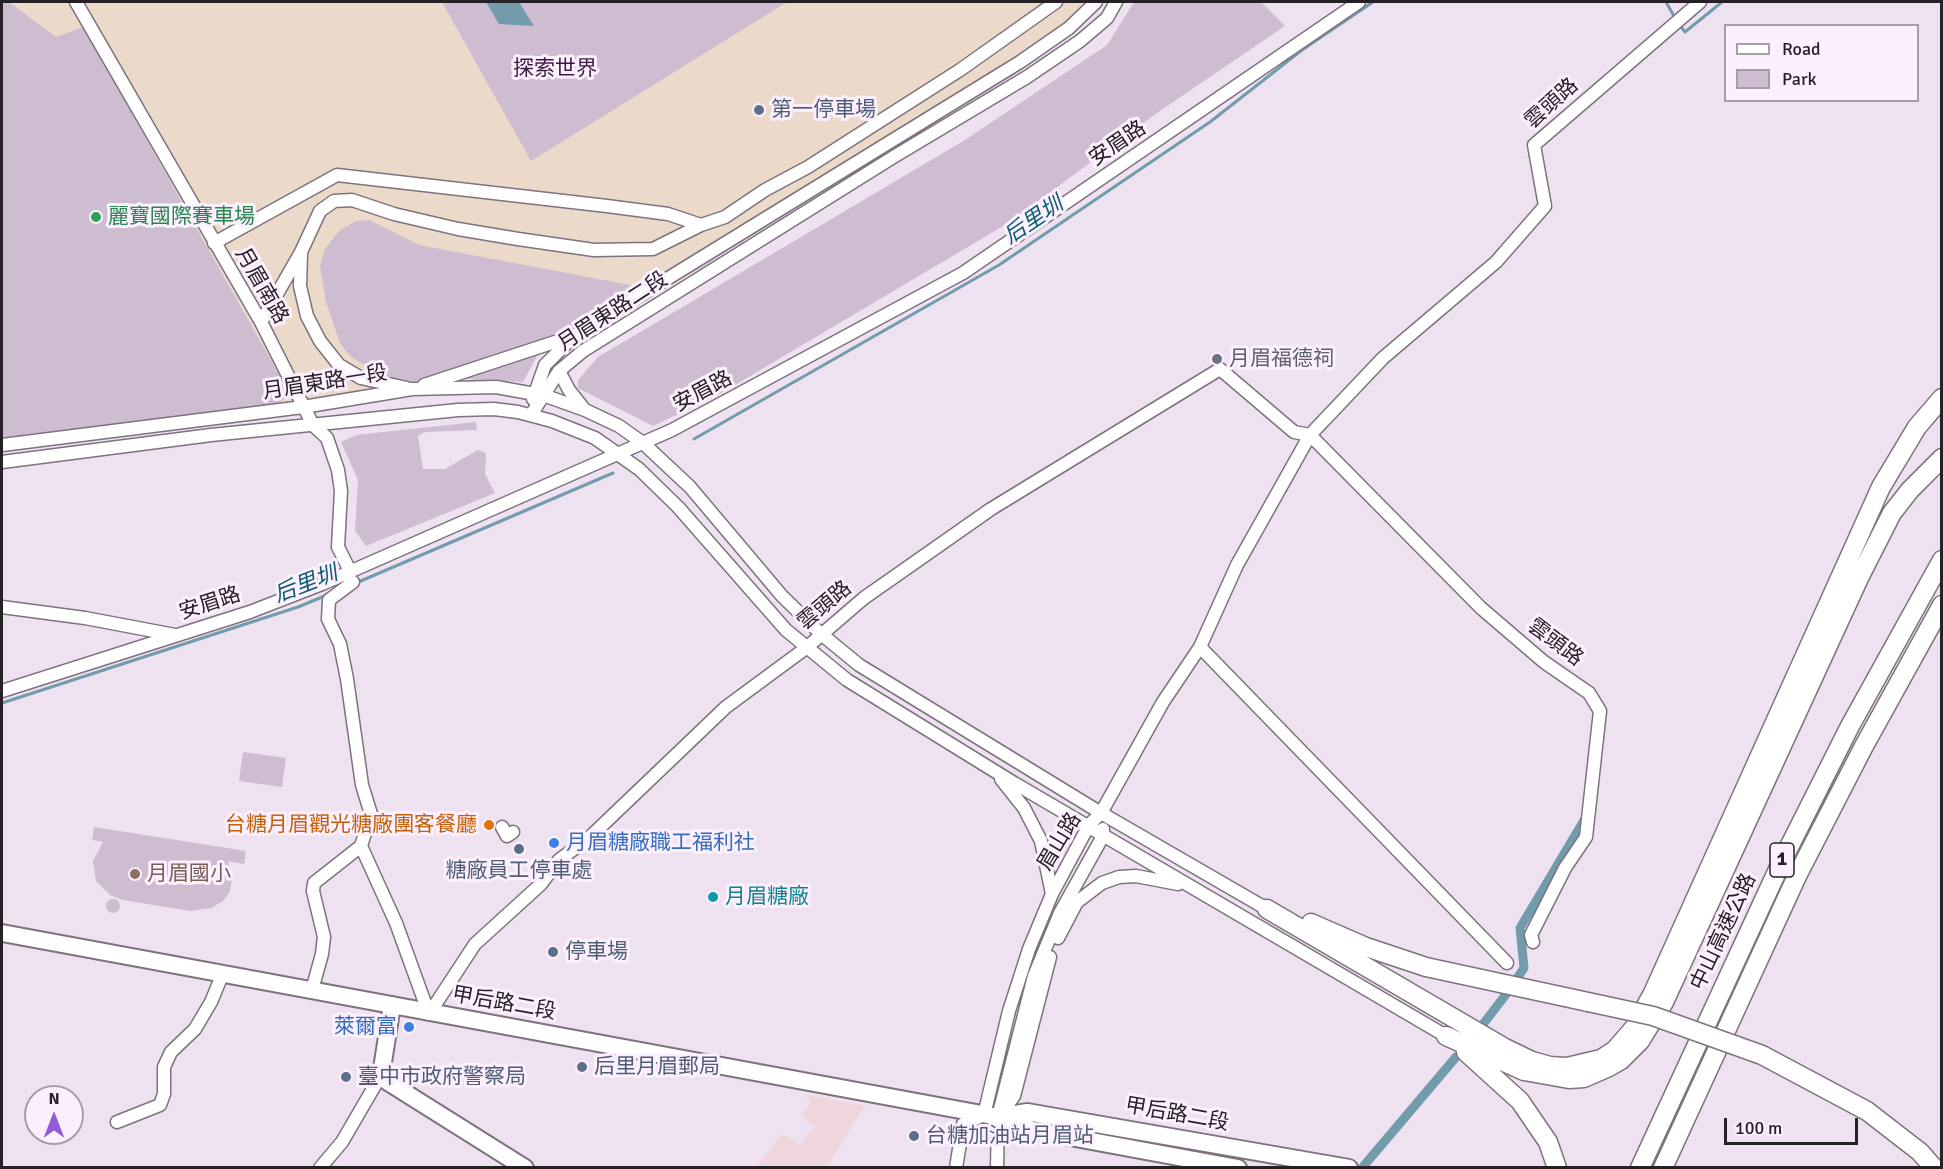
<!DOCTYPE html>
<html>
<head>
<meta charset="utf-8">
<style>
	body { margin:0 }
	#map { position:relative; width:1943px; height:1169px; overflow:hidden; background:#efe2f0; font-family:Signika,sans-serif }
	canvas { display:block }
	.frame { position:absolute; inset:0; border:3px solid #262126; pointer-events:none }
	.legend { position:absolute; left:1724px; top:24px; width:195px; height:78px; box-sizing:border-box; background:#fdf0fe; border:2px solid #a79da8; margin:0; padding:8px 10px; list-style:none; font-size:18px; color:#262126 }
	.legend li { display:flex; align-items:center; gap:12px; height:30px }
	.legend b { width:30px; border:2px solid #a79da8 }
	.north { position:absolute; left:24px; top:1085px; width:60px; height:60px; box-sizing:border-box; background:#fdf0fe; border:2px solid #a79da8; border-radius:50%; rotate:0deg; font-size:16px; font-weight:700; line-height:24px; text-align:center; color:#262126 }
	.north::after { content:''; display:block; margin:auto; width:21px; height:27px; background:#945cd4; clip-path:polygon(50% 0,100% 100%,50% 72%,0 100%) }
	.scale { position:absolute; left:1724px; top:1118px; width:134px; height:27px; box-sizing:border-box; border:3px solid #262126; border-top:0; padding-left:8px; font-size:18px; line-height:21px; white-space:nowrap; color:#262126; -webkit-text-stroke:4px #fdf0fe; paint-order:stroke }
</style>
</head>
<body>
<div id="map">
<canvas width="1943" height="1169"></canvas>
<div class="frame"></div>
<ul class="legend">
<li><b style="height:8px;background:#fff"></b>Road</li>
<li><b style="height:16px;background:#cebcd0"></b>Park</li>
</ul>
<div class="north">N</div>
<div class="scale">100 m</div>
</div>
<script>
const ctx = document.querySelector('canvas').getContext('2d');
ctx.lineJoin = 'round';
function fillPath(path, color) { ctx.fillStyle = color; ctx.fill(path, 'evenodd'); }
const toPath = rows => new Path2D(rows.map(r => 'M' + r).join(''));
function strokePath(path, color, width, dash) { ctx.strokeStyle = color; ctx.lineWidth = width; ctx.lineCap = dash ? 'butt' : 'round'; ctx.setLineDash(dash || []); ctx.stroke(path); }
function write(font, color, halo, rows, align = 'center') {
  ctx.font = font + ' Signika,"Noto Sans TC",sans-serif'; ctx.lineWidth = 6; ctx.setLineDash([]); ctx.textBaseline = 'middle'; ctx.strokeStyle = halo; ctx.fillStyle = color; for (const [text, x, y, turn = 0] of rows) {
    ctx.save(); ctx.translate(x, y); ctx.rotate((+turn || 0) * Math.PI / 180); ctx.textAlign = isNaN(turn) ? turn : align; if (halo) ctx.strokeText(text, 0, 0); ctx.fillText(text, 0, 0); ctx.restore();
  }
}
fillPath(toPath([
	[2,2,1087,2,1063,25,739,233,573,333,414,384,361,394,2,441]
]), '#ebdac9');
fillPath(toPath([
	[805,1095,865,1105,827,1167,757,1167,781,1134,800,1144,815,1127,801,1115,811,1102]
]), '#efd6dd');
fillPath(toPath([
	[2,2,9,2,56,37,83,27,291,396,286,397,277,405,2,440],
	[442,2,787,2,531,161],
	[1134,2,1261,2,1285,26,1157,113,1010,222,718,395,653,426,578,388,578,380,598,357,965,140,1107,45],
	[369,220,419,245,646,288,573,331,417,382,382,376,350,356,340,343,326,302,320,265,325,249,339,231,356,221],
	[538,354,523,382,464,379],
	[476,422,477,430,425,432,418,436,423,469,445,469,478,450,486,453,485,474,495,493,366,546,355,531,358,480,341,442,356,435],
	[243,752,286,758,282,787,239,781],
	[94,827,246,851,244,864,228,861,232,878,230,891,223,901,211,908,190,911,123,900,110,895,96,881,93,861,103,842,92,840],
	'106 906a7 7 0 1 1 14 0a7 7 0 1 1-14 0Z'
]), '#cebcd0');
fillPath(toPath([
	[486,2,519,2,534,26,499,24]
]), '#729bac');
strokePath(toPath([
	[1666,2,1675,18],
	[1679,24,1685,32,1722,2],
	[694,439,999,265,1210,122,1302,50,1373,2],
	[356,583,613,473],
	[2,703,298,607,327,595]
]), '#729bac', 3);
strokePath(toPath([
	[1518,977,1524,968,1520,928,1586,817],
	[1484,1023,1507,993],
	[1362,1168,1456,1057]
]), '#729bac', 9);
const minor = toPath([
	[76,2,261,322,313,425,327,438,338,470,341,491,338,547,350,571],
	[214,243,337,175,607,206,668,214,701,225],
	[301,253,300,286,307,316,320,341,339,365,361,378,407,388],
	[261,322,301,252,320,211,334,201,352,200,394,214,458,229,518,239,594,250,653,249,701,225,725,217,765,190,808,167,960,70,1056,2],
	[559,371,569,390,584,409],
	[424,385,570,337],
	[533,399,545,365,574,336,1020,62,1069,28,1096,2],
	[531,415,559,371,583,351,895,156,1027,77,1080,41,1107,18,1116,2],
	[2,445,303,407,412,389,496,387,546,396,585,410,619,426,643,443,690,487,782,596,820,633,859,665,1101,813,1267,909],
	[2,462,211,435,458,410,494,409,518,412,552,421,595,438,639,469,678,507,786,630,847,680,1014,783,1446,1036],
	[2,607,85,618,175,635],
	[1200,647,1507,963],
	[2,691,250,612,322,584,672,430,963,273,1359,2],
	[1001,779,1024,808,1041,841,1052,894],
	[502,827,507,836,513,832],
	[361,846,396,923,429,1014],
	[1058,938,1077,902,1102,883,1119,877,1136,876,1178,884],
	[312,990,322,954,324,937,313,891,314,883,361,846,371,814,362,785,347,679,340,644,328,619,329,600,353,582],
	[429,1014,475,944,541,884,559,860,590,837,726,707,806,648,864,598,991,509,1220,369,1294,432,1310,435,1481,608,1544,662,1589,693,1600,711,1586,837,1565,868,1531,935,1533,942],
	[1003,1111,1014,1096,1050,957],
	[117,1122,160,1105,164,1094,164,1067,171,1052,195,1029,211,1002,223,973],
	[320,1168,342,1142,381,1075],
	[956,1168,963,1124,984,1115,1009,1011,1029,949,1052,894,1089,825,1101,813,1163,702,1200,647,1237,565,1310,435,1383,358,1496,262,1545,206,1534,145,1700,2],
	[997,1168,998,1117,1034,976,1060,913,1103,836,1103,829]
]);
const major = toPath([
	[2,933,998,1117,1032,1130,1238,1168],
	[392,1005,381,1075,388,1082,525,1168],
	[998,1117,1027,1112,1349,1168]
]);
const highway = toPath([
	[1267,909,1505,1048,1532,1061,1550,1066,1567,1067,1601,1059,1615,1050,1634,1028,1653,993,1881,487,1917,427,1942,398],
	[1311,923,1366,947,1426,967,1588,1002],
	[1446,1036,1524,1071,1569,1079,1584,1078,1609,1067,1621,1060,1640,1041,1664,1002,1859,578,1892,513,1910,490,1942,458],
	[1466,1052,1520,1101,1548,1142,1557,1168],
	[1640,1168,1781,863,1850,726,1942,560],
	[1663,1168,1797,876,1864,746,1942,605]
]);
strokePath(minor, '#7d727e', 15);
strokePath(major, '#7d727e', 20);
strokePath(highway, '#7d727e', 21);
strokePath(minor, '#fff', 12);
strokePath(major, '#fff', 16);
strokePath(highway, '#fff', 18);
const highwayBridge = toPath([
	[1588,1002,1653,1016,1762,1055,1867,1111,1920,1152,1934,1168]
]);
strokePath(highwayBridge, '#7d727e', 21, []);
strokePath(highwayBridge, '#fff', 18);
for (const [x, y, r, color] of [
	[759,110,6,"#5c6f8a"],
	[96,217,6,"#2e9e5b"],
	[1217,359,6,"#6b7280"],
	[489,825,6,"#e8710a"],
	[554,843,6,"#3f7fe0"],
	[519,849,6,"#5c6f8a"],
	[135,874,6,"#8d6e63"],
	[713,897,6,"#0f9aa8"],
	[553,952,6,"#5c6f8a"],
	[409,1027,6,"#3f7fe0"],
	[582,1067,6,"#5c6f8a"],
	[346,1077,6,"#5c6f8a"],
	[914,1136,6,"#5c6f8a"]
]) { const dot = new Path2D(); dot.arc(x, y, r, 0, 2 * Math.PI); ctx.fillStyle = color; ctx.fill(dot); strokePath(dot, '#fdf0fe', 2); }
for (const [x, y, w] of [
	[1782,860,24]
]) { const box = new Path2D(); box.roundRect(x - w / 2, y - 17, w, 34, 4.5); ctx.fillStyle = '#fdf0fe'; ctx.fill(box); strokePath(box, '#262126', 1.5); }
write('bold 20px', '#262126', null, [
	["1",1782,860]
]);
write('21px', '#3c1940', '#fdf0fe', [
	["探索世界",555,69]
]);
write('21px', '#262126', '#fdf0fe', [
	["雲頭路",1552,104,-42],
	["安眉路",1118,144,-34],
	["月眉南路",261,286,60],
	["月眉東路二段",613,312,-33],
	["月眉東路一段",325,383,-9],
	["安眉路",703,392,-28],
	["安眉路",210,604,-18],
	["雲頭路",825,606,-40],
	["雲頭路",1555,643,37],
	["眉山路",1060,842,-59],
	["中山高速公路",1724,932,-65],
	["甲后路二段",504,1004,10],
	["甲后路二段",1177,1115,10]
]);
write('21px', '#4e5e75', '#fdf0fe', [
	["第一停車場",771,110],
	["糖廠員工停車處",519,871,"center"],
	["停車場",565,952],
	["后里月眉郵局",594,1067],
	["臺中市政府警察局",358,1077],
	["台糖加油站月眉站",926,1136]
], 'left');
write('21px', '#27864d', '#fdf0fe', [
	["麗寶國際賽車場",108,217]
], 'left');
write('21px', '#5b616d', '#fdf0fe', [
	["月眉福德祠",1229,359]
], 'left');
write('21px', '#c56008', '#fdf0fe', [
	["台糖月眉觀光糖廠團客餐廳",477,825]
], 'right');
write('21px', '#366cbe', '#fdf0fe', [
	["月眉糖廠職工福利社",566,843],
	["萊爾富",397,1027,"right"]
], 'left');
write('21px', '#785e54', '#fdf0fe', [
	["月眉國小",147,874]
], 'left');
write('21px', '#0d838f', '#fdf0fe', [
	["月眉糖廠",725,897]
], 'left');
write('italic 22px', '#0a5c75', '#fdf0fe', [
	["后里圳",1034,221,-34],
	["后里圳",306,585,-21]
]);
</script>
</body>
</html>
